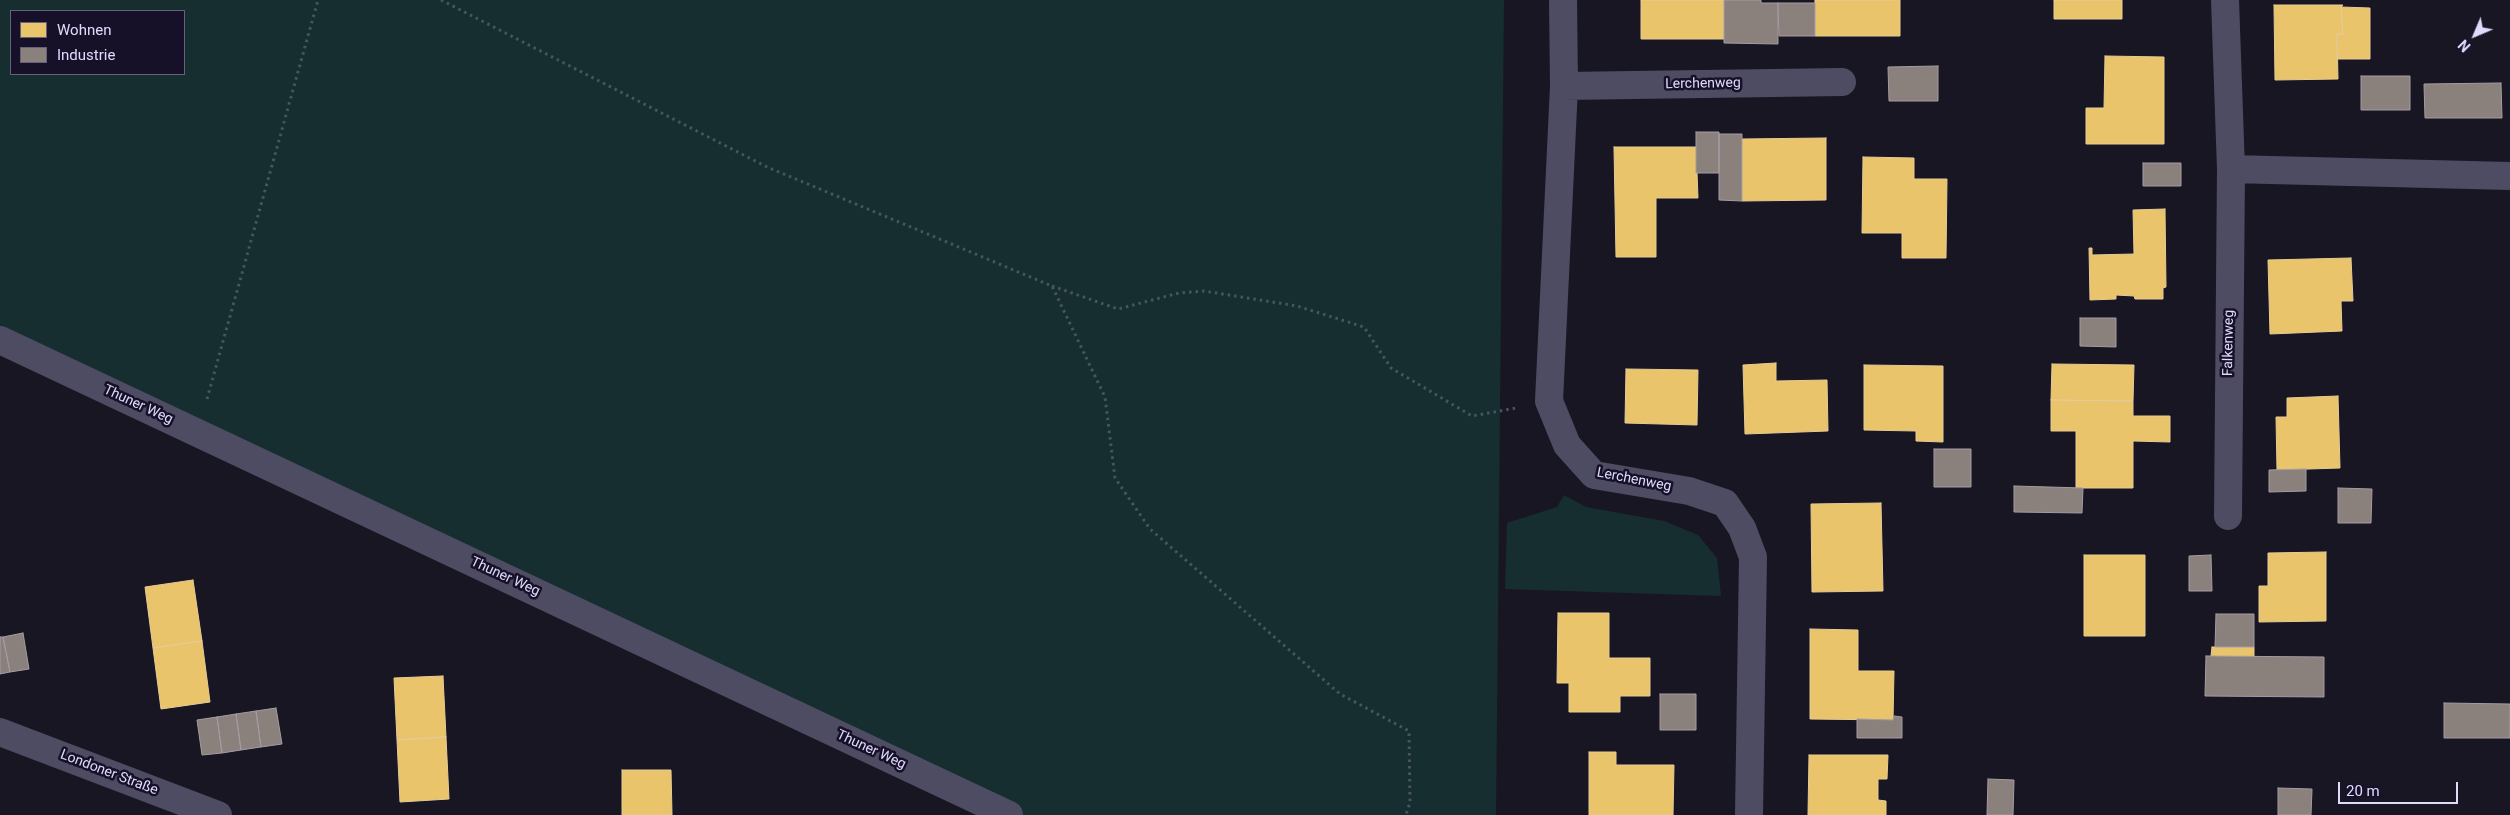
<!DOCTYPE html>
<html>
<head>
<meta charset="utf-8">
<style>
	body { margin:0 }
	#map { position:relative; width:2510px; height:815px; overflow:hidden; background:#191623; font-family:Roboto,sans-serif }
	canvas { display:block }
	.legend { position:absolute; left:10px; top:10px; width:175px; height:65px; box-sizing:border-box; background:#161128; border:1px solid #67617d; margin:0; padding:6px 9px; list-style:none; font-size:15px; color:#e0dafd }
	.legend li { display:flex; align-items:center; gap:10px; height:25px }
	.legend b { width:25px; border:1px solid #67617d }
	.north { position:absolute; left:2450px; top:10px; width:50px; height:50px; -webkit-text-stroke:4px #161128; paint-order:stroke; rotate:225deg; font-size:14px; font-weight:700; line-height:20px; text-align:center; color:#e0dafd }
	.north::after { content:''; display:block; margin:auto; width:18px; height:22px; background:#e0dafd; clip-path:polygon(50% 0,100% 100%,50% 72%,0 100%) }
	.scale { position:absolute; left:2338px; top:782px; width:120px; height:22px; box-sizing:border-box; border:2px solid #e0dafd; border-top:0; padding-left:6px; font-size:15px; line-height:18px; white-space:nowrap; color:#e0dafd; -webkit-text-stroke:4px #161128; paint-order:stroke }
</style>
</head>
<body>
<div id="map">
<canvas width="2510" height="815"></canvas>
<ul class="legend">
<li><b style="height:14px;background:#e9c46a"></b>Wohnen</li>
<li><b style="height:14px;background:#8a817c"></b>Industrie</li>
</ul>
<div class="north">N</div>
<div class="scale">20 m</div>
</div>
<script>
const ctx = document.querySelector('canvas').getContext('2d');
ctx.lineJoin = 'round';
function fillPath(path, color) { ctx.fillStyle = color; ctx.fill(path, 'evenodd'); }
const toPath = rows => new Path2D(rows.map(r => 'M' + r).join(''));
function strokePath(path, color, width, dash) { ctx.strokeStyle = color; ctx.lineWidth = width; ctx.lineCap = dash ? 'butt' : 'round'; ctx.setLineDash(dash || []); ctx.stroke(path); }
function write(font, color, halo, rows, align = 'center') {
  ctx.font = font + ' Roboto,sans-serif'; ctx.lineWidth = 5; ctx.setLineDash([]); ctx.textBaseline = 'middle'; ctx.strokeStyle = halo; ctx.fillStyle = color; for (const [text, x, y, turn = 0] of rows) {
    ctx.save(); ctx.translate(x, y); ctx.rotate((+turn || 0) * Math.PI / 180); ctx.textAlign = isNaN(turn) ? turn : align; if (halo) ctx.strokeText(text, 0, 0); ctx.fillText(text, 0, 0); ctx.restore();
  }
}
fillPath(toPath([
	[0,0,1504,0,1496,815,1015,815,0,335],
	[11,11,184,11,184,74,11,74],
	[1564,495,1586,507,1664,521,1698,535,1717,558,1721,596,1505,589,1507,523,1557,507]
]), '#162e30');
const homes = toPath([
	[1641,0,1724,0,1724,39,1641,39,1641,0],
	[1815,0,1900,0,1900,36,1815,36,1815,0],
	[2054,0,2122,0,2122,19,2054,19,2054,0],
	[2274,5,2343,5,2341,7,2343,34,2337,34,2338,79,2275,80,2274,5],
	[2341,7,2370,8,2370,59,2337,59,2337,34,2343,34,2341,7],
	[2105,56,2164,57,2164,144,2086,144,2086,108,2104,108,2105,56],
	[1826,138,1826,200,1742,201,1742,139,1826,138],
	[1614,147,1696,147,1698,198,1656,198,1656,257,1616,257,1614,147],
	[1863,157,1914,158,1914,179,1947,179,1946,258,1902,258,1902,233,1862,233,1863,157],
	[2165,209,2166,287,2163,288,2163,299,2135,299,2134,296,2116,295,2116,299,2090,300,2089,248,2092,248,2092,255,2134,254,2133,210,2165,209],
	[2351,258,2353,301,2341,301,2342,331,2270,334,2268,260,2351,258],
	[1776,363,1776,381,1827,380,1828,431,1745,434,1743,365,1776,363],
	[2052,364,2134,365,2133,401,2051,400,2052,364],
	[1864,365,1943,366,1943,442,1916,441,1916,431,1864,430,1864,365],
	[1626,369,1698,370,1697,425,1625,423,1626,369],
	[2338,396,2340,468,2277,470,2276,417,2287,417,2287,398,2338,396],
	[2051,400,2133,401,2133,416,2170,416,2170,442,2133,441,2133,488,2076,488,2076,431,2051,431,2051,400],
	[1881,503,1883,591,1812,592,1811,504,1881,503],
	[2326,552,2326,621,2259,622,2259,586,2268,586,2268,553,2326,552],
	[2084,555,2145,555,2145,636,2084,636,2084,555],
	[193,580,202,641,153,648,145,587,193,580],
	[1558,613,1609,613,1609,658,1650,658,1650,696,1620,696,1620,712,1569,712,1569,683,1557,683,1558,613],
	[1810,629,1858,630,1858,671,1894,671,1893,720,1810,719,1810,629],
	[202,641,210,702,161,709,153,648,202,641],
	[2212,647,2254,647,2254,657,2211,656,2212,647],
	[443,676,446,737,397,740,394,678,443,676],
	[446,737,449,799,400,802,397,740,446,737],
	[1589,752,1616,752,1616,765,1674,765,1673,815,1589,815,1589,752],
	[1809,755,1888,755,1887,779,1878,779,1878,800,1886,801,1886,815,1808,815,1809,755],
	[622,770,671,770,672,815,622,815,622,770]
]);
fillPath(homes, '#e9c46a');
strokePath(homes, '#e6cb96', 1);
const industry = toPath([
	[1724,0,1761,0,1761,3,1778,3,1778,44,1724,43,1724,0],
	[1778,3,1815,3,1815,36,1779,36,1778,3],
	[1938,66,1938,101,1889,101,1888,67,1938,66],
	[2361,76,2410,76,2410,110,2361,110,2361,76],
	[2501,83,2502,118,2425,118,2424,84,2501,83],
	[1696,132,1719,132,1719,173,1696,173,1696,132],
	[1719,134,1742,134,1742,201,1719,200,1719,134],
	[2143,163,2181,163,2181,186,2143,186,2143,163],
	[2080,318,2116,318,2116,347,2080,346,2080,318],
	[1934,449,1971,449,1971,487,1934,487,1934,449],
	[2306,469,2306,491,2269,492,2269,470,2306,469],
	[2014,486,2083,488,2082,513,2014,512,2014,486],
	[2338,488,2372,489,2371,523,2338,523,2338,488],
	[2211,555,2212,591,2189,591,2189,556,2211,555],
	[2216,614,2254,614,2254,647,2215,647,2216,614],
	[23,633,29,669,10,672,3,637,23,633],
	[0,637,3,637,10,672,0,674,0,637],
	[2206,656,2324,657,2324,697,2205,696,2206,656],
	[1660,694,1696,694,1696,730,1660,730,1660,694],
	[2444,703,2510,704,2510,738,2444,738,2444,703],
	[276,708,282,744,261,747,256,711,276,708],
	[256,711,261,747,241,750,236,714,256,711],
	[236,714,241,750,222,753,217,717,236,714],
	[1894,716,1902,717,1902,738,1857,738,1857,719,1893,720,1894,716],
	[217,717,222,753,202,755,197,720,217,717],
	[1988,779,2014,780,2013,815,1987,815,1988,779],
	[2278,788,2312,789,2311,815,2278,815,2278,788]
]);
fillPath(industry, '#8a817c');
strokePath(industry, '#a49ca3', 1);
strokePath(toPath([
	[441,0,767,167,1052,286,1105,397,1115,478,1150,529,1340,694,1409,731,1410,802,1406,815],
	[1052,286,1118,309,1179,293,1204,291,1297,306,1364,327,1391,368,1472,416,1516,408],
	[207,399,318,0]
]), '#495462', 3, [2.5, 4]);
strokePath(toPath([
	[1563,0,1564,86,1549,401,1567,445,1594,475,1689,491,1725,503,1742,528,1753,557,1749,815],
	[2225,0,2231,169,2510,176],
	[1564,86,1842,82],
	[0,340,1009,815],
	[2228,516,2231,169],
	[0,732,218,815]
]), '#4e4c63', 28);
write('14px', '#e0dafd', '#161128', [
	["Lerchenweg",1703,84,-1],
	["Falkenweg",2229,343,-89],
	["Thuner Weg",138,405,25],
	["Lerchenweg",1634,480,11],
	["Thuner Weg",505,577,25],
	["Thuner Weg",871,750,25],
	["Londoner Straße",109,773,21]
]);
</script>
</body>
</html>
